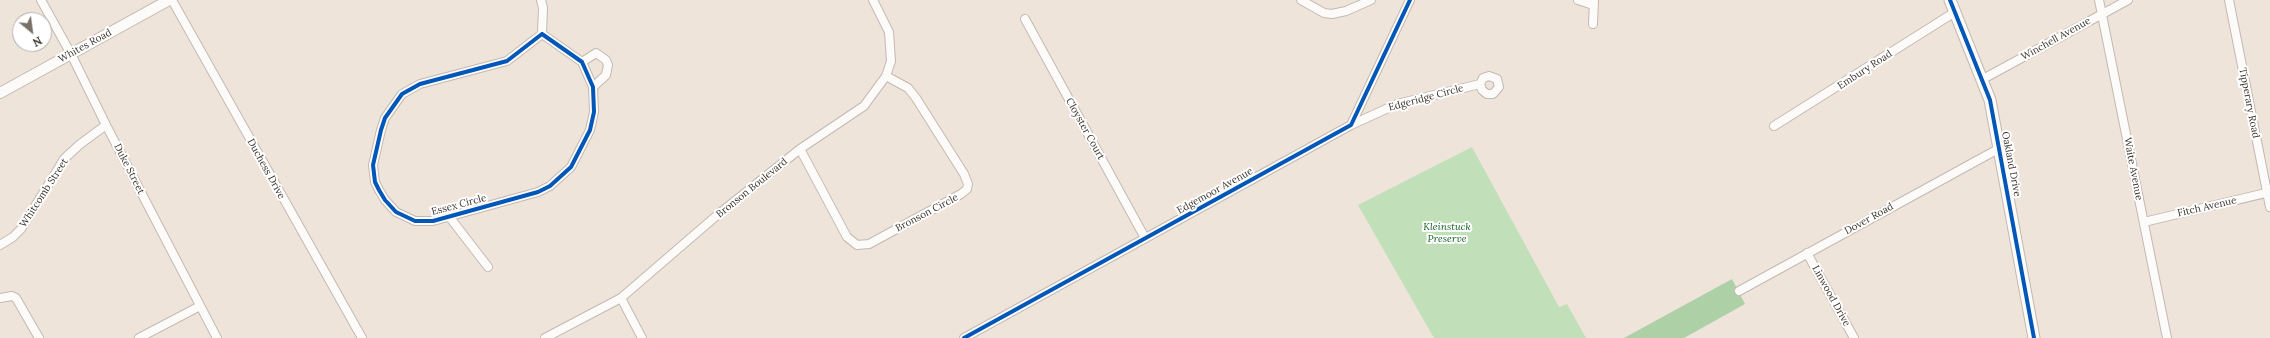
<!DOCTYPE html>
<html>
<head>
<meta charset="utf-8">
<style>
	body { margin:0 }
	#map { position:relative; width:2270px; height:338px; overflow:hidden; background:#efe4da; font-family:Lora,serif }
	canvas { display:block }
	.north { position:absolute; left:12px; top:12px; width:40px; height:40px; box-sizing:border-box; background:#fff; border:1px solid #b0adaa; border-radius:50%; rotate:151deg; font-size:11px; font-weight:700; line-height:16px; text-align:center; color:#3a322b }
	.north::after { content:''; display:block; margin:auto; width:14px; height:18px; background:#797068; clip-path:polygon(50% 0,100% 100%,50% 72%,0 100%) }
</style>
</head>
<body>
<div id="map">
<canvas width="2270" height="338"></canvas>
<div class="north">N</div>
</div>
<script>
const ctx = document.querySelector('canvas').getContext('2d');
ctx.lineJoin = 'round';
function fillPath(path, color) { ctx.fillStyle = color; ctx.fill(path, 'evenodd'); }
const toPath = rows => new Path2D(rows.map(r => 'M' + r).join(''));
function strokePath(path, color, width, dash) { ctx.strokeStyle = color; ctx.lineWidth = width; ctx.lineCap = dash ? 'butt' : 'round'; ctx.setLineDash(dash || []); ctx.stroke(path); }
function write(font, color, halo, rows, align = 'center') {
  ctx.font = font + ' Lora,serif'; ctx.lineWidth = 4; ctx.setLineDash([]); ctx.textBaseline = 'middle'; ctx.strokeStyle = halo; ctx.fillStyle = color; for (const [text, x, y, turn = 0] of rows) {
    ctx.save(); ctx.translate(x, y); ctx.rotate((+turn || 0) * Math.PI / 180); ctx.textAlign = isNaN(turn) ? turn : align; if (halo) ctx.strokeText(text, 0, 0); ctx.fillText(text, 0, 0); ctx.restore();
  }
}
fillPath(toPath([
	[1472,147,1559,307,1567,304,1586,338,1434,338,1358,205]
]), '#c1e0ba');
fillPath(toPath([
	[1732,279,1745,304,1684,338,1624,338]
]), '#aed0a7');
const minor = toPath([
	[41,0,71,54,106,125,217,338],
	[172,0,362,338],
	[541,0,543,8,542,34],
	[1301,0,1324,13,1332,14,1346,11,1371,0],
	[1578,0,1593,5],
	[2099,0,2167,338],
	[2229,0,2270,207],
	[1025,19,1145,238],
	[1593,24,1594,0],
	[542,34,582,62,593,87,594,112,590,130,571,167,550,186,538,192,433,221,415,221,396,212,385,200,379,190,375,182,373,165,381,130,385,118,402,94,420,84,507,61,542,34],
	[582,62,596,53,606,60,608,65,606,75,593,87],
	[1983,79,2128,0],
	[1351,125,1397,104,1480,84,1483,78,1489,76,1497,79,1499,87,1493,94,1487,94,1482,90,1480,84],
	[1774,126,1955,12],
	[800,149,847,237,857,245,869,244,961,194,967,189,968,184,964,174,916,98,908,88,886,76],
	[448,215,488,267],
	[2144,222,2270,192],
	[0,245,13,237,21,229,64,159,79,145,106,125],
	[1807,253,1854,338],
	[1739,291,2000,148],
	[0,298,12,296,16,298,39,338],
	[621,298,642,338],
	[139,338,200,306],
	[545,338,621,298,715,217,800,149,864,106,886,76,891,61,889,32,873,0],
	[964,338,1351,125,1410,0]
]);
const tertiary = toPath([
	[0,93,169,0]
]);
const secondary = toPath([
	[1950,0,1990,100,2034,338]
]);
strokePath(minor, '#c2b9b2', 10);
strokePath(tertiary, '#c2b9b2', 12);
strokePath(secondary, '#c2b9b2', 13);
strokePath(minor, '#fdfbf9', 8);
strokePath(tertiary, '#fdfbf9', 10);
strokePath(secondary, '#fdfbf9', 11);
strokePath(toPath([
	[1950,0,1990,100,2034,338],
	[542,34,582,62,593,87,594,112,590,130,571,167,550,186,538,192,433,221,415,221,396,212,385,200,379,190,375,182,373,165,381,130,385,118,402,94,420,84,507,61,542,34],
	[964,338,1351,125,1410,0]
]), '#0057b8', 4);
write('10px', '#3a322b', '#fff', [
	["Winchell Avenue",2056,39,-29],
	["Whites Road",85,46,-29],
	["Embury Road",1865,70,-33],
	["Edgeridge Circle",1426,98,-15],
	["Tipperary Road",2249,103,79],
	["Cloyster Court",1085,129,61],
	["Oakland Drive",2011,164,79],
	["Duke Street",129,169,63],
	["Duchess Drive",266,169,61],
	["Waite Avenue",2133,169,79],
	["Bronson Boulevard",752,188,-39],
	["Edgemoor Avenue",1215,191,-29],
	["Whitcomb Street",44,193,-57],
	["Essex Circle",459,205,-15],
	["Fitch Avenue",2207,207,-13],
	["Bronson Circle",927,213,-28],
	["Dover Road",1869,219,-29],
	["Linwood Drive",1831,296,61]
]);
write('italic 10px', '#115f21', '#fff', [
	["Kleinstuck",1447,227],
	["Preserve",1447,239]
]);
</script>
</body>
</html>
